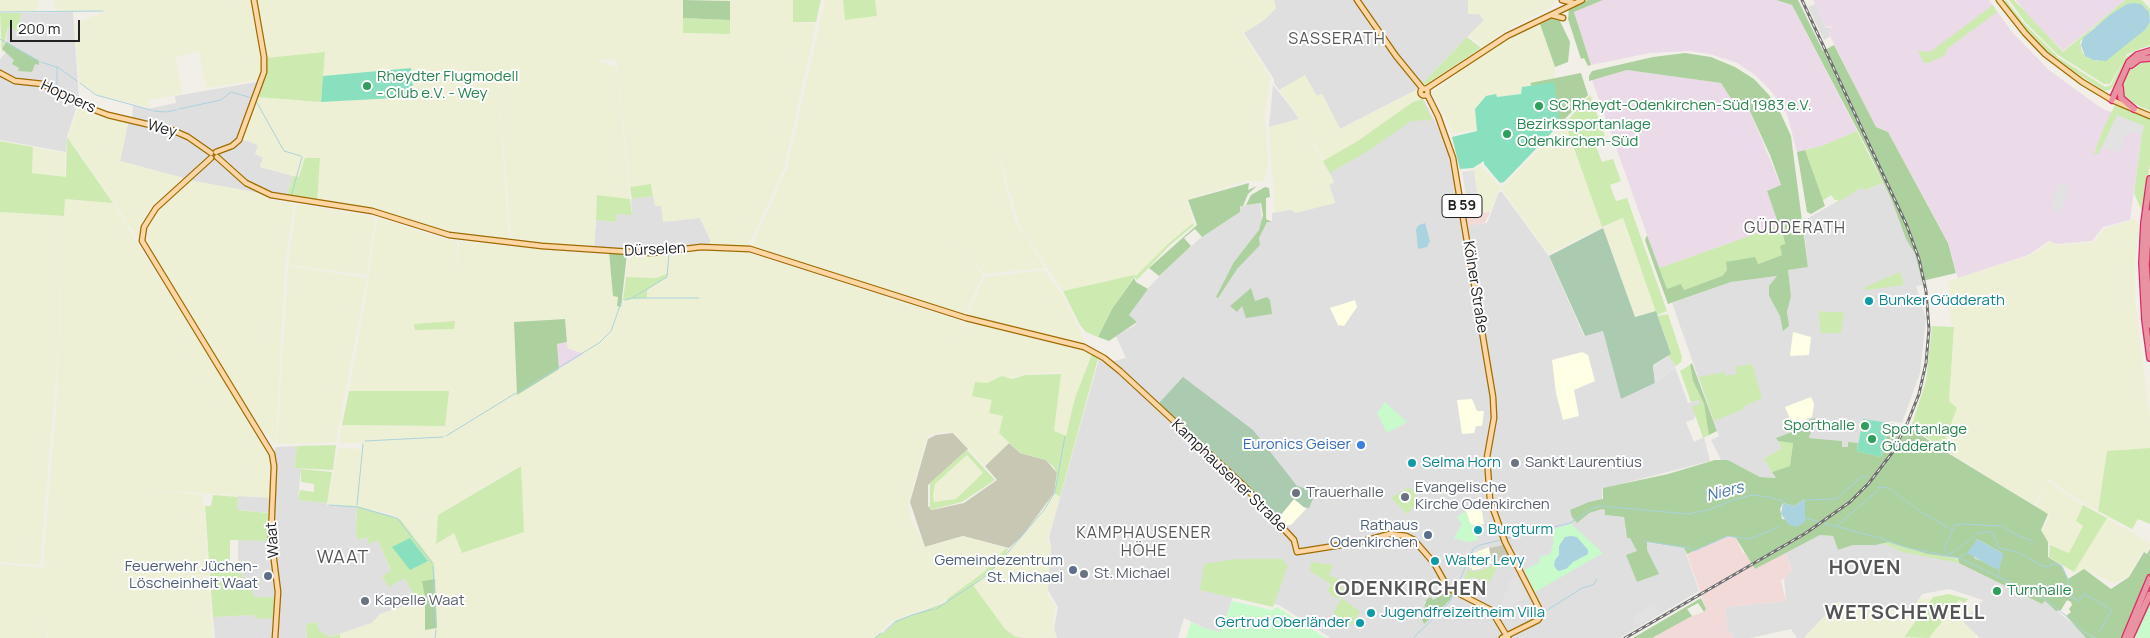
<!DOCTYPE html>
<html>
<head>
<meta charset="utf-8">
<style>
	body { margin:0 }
	#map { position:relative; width:2150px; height:638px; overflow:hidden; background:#f2efe9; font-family:Manrope,sans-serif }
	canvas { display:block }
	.scale { position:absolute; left:10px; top:20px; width:70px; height:22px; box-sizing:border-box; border:2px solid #222; border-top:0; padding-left:6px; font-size:15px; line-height:18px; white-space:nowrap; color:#222; -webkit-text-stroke:4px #fff; paint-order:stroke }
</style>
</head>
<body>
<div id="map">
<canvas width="2150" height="638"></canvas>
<div class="scale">200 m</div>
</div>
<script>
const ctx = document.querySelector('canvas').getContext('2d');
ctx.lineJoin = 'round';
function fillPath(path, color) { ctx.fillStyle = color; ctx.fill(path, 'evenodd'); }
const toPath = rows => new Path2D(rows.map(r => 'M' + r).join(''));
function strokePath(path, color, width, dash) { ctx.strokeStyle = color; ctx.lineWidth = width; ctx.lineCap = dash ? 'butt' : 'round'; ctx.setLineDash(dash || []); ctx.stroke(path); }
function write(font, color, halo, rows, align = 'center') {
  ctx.font = font + ' Manrope,sans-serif'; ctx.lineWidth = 4; ctx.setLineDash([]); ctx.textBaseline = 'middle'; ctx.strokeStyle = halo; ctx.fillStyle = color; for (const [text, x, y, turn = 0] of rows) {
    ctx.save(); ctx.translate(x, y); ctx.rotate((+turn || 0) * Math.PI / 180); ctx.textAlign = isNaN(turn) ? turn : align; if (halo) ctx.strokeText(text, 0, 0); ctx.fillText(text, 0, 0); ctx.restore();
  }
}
fillPath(toPath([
	[1274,0,1468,0,1468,13,1479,14,1484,20,1416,90,1340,129,1322,94,1317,96,1287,86,1279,90,1274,83,1274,79,1244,33,1264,20,1276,8],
	[1815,4,1825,26,1832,29,1829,33,1830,36,1824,40,1808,7],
	[73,12,79,99,67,137,66,152,0,140,0,59,6,52,2,49,6,43,8,27,19,32,21,13],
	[257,82,239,138,258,145,263,158,260,167,293,176,286,198,260,190,258,193,189,180,120,161,128,123,132,122,133,105,147,109,176,103,175,96],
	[1273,85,1293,110,1299,119,1269,127],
	[1423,98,1447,145,1463,226,1487,223,1499,192,1502,192,1548,255,1584,336,1603,331,1621,399,1655,383,1675,367,1688,403,1699,400,1700,404,1694,419,1686,422,1694,442,1704,437,1710,461,1602,489,1602,508,1605,510,1605,515,1624,517,1626,534,1643,542,1684,548,1699,591,1620,638,1331,638,1279,605,1233,597,1221,632,1206,629,1184,618,1178,638,1057,638,1054,629,1058,607,1048,590,1051,546,1049,537,1099,359,1104,363,1126,358,1116,336,1135,325,1137,322,1129,315,1149,287,1175,260,1203,236,1240,212,1240,206,1260,203,1262,221,1272,222,1272,213,1335,202,1329,185,1334,182,1323,161,1413,102],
	[1883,183,1914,246,1923,285,1916,286,1926,319,1920,373,1902,423,1890,421,1881,457,1857,451,1858,443,1848,447,1842,447,1842,441,1809,438,1814,418,1800,429,1782,448,1764,459,1776,478,1760,477,1728,460,1721,460,1711,440,1719,436,1672,303,1731,282,1778,276,1769,296,1780,316,1784,330,1786,328,1788,306,1791,296,1788,270,1808,266,1803,221,1859,189,1863,187,1866,190],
	[653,196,661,206,700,218,710,239,710,245,669,253,594,249,596,220,616,222,616,214,632,214,631,199],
	[297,446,294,467,301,468,298,500,327,503,327,505,357,507,356,533,358,540,367,537,378,540,391,572,382,576,404,578,412,591,412,602,408,602,408,605,380,614,372,623,330,637,318,631,317,622,306,624,307,638,215,638,213,617,254,615,251,581,242,578,241,565,238,565,238,540,272,541,273,513,237,510,238,496,269,497,269,455,273,453,276,447],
	[1820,535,1833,536,1838,550,1853,545,1876,545,1888,542,1952,557,1960,563,2042,604,2045,601,2090,638,1980,638,1963,622,1983,600,1949,589,1922,594,1909,616,1899,611,1838,602,1804,638,1797,638,1791,629,1750,638,1734,638,1727,628,1725,607,1786,601,1784,578,1792,570,1785,552]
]), '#e0dfdf');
fillPath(toPath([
	[1481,211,1490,212,1485,223,1467,226,1466,214],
	[1728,536,1736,538,1743,553,1745,553,1755,569,1785,552,1792,571,1781,581,1786,601,1725,607,1727,628,1734,638,1652,638,1692,616,1704,612,1706,609,1687,554]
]), '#f2dad9');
fillPath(toPath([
	[1603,0,1776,0,1792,5,1857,131,1822,146,1797,152,1787,114,1771,91,1755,75,1737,63,1710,54,1689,51,1650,53,1591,65,1574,12],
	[1813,0,1989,0,2012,32,2049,70,2101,108,2143,126,2130,220,2103,227,2092,241,2056,244,2049,241,2028,255,1958,278,1948,242,1888,132,1876,127,1830,36,1829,30,1832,27,1825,26],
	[2016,0,2125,0,2063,51,2029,17],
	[1627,70,1721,83,1730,97,1749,109,1781,186,1767,191,1779,226,1659,268,1592,80],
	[567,342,568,348,584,354,559,369,557,344]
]), '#ebdbe8');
fillPath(toPath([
	[1355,300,1357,307,1344,326,1338,325,1330,308],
	[1793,332,1811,337,1809,355,1790,356],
	[1582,352,1588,355,1595,381,1574,390,1579,416,1563,420,1556,393,1552,360],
	[1811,397,1814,404,1812,417,1799,422,1799,426,1794,428,1785,407],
	[1472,399,1477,411,1484,411,1482,426,1476,426,1474,433,1462,434,1457,400],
	[1294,499,1306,509,1291,525,1286,525,1279,517],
	[1481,505,1484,524,1471,526,1466,511],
	[1489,547,1492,563,1479,569,1472,570,1472,568,1469,568,1474,553]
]), '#ffffe5');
fillPath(toPath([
	[953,433,968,449,928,485,928,506,932,510,964,503,997,480,985,466,1009,443,1020,453,1046,460,1057,473,1054,493,1023,535,1009,548,963,536,925,547,910,502,928,439,936,435],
	[1504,545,1512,559,1492,562,1489,548]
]), '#c7c7b4');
fillPath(toPath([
	[0,0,39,0,37,12,0,12],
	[53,0,252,0,264,62,261,77,258,80,206,88,199,51,176,57,182,94,148,100,151,108,96,95,79,83,75,24,106,11,57,11],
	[255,0,683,0,683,33,730,34,730,1,710,0,793,0,794,22,816,23,784,169,748,247,710,245,710,239,700,218,663,222,661,206,655,206,651,184,630,187,617,61,616,59,595,60,617,67,630,199,597,195,594,249,538,245,511,239,497,70,509,240,453,235,374,210,317,201,299,178,260,166,263,158,255,154,258,145,242,139,257,97,323,102,414,96,411,68,323,76,325,52,265,58],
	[825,0,843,0,845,20,877,16,875,0,1273,0,1276,8,1264,20,1243,33,1270,77,1265,118,1268,167,1264,180,1259,182,1247,180,1187,200,1193,223,1169,243,1136,276,1134,275,1063,291,1021,229,996,147,1015,221,1045,268,984,274,945,232,983,275,964,316,751,248,787,168],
	[1468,0,1554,0,1554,2,1551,7,1498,35,1484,47,1469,35,1484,20,1479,14,1468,14],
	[1540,24,1555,67,1554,78,1522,87,1521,94,1496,97,1475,109,1477,129,1475,130,1453,133,1432,93,1486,51],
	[1305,75,1317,96,1322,94,1340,129,1416,90,1422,99,1413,102,1358,141,1324,161,1293,108,1279,90],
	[79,107,89,113,128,123,120,161,184,178,152,206,141,225,138,239,130,226,128,228,268,450,271,463,269,498,136,489,203,495,209,576,183,575,209,578,213,638,48,638,46,618,47,638,0,638,0,564,42,568,42,566,61,567,45,565,44,550,58,386,57,386,65,199,113,203,125,223,126,220,68,137],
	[1299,119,1334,182,1329,185,1335,203,1296,213,1290,209,1275,212,1269,127],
	[1565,123,1602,227,1549,254,1501,188],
	[33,147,65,153,65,177,31,173],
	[1481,166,1500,187,1490,212,1481,213,1474,170],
	[189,180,258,193,273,200,294,204,285,265,276,444,258,426,144,243,145,228,153,213],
	[296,204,375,217,367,275,288,265],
	[0,212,64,216,56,384,53,386,55,388,40,565,0,562],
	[377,217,438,237,457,241,457,274,459,241,609,255,614,287,613,295,618,297,621,306,623,300,632,298,669,275,668,273,656,278,626,277,628,261,632,254,700,250,747,252,964,322,955,352,965,322,1069,346,1092,354,1066,436,1054,432,1061,372,1026,374,1010,378,1001,376,987,383,992,400,1003,416,999,433,1009,443,985,466,952,432,928,435,908,504,911,518,925,547,963,536,1006,548,984,572,944,601,892,621,873,638,340,638,340,634,372,623,380,614,407,605,408,602,417,600,425,594,437,628,434,563,402,521,394,515,358,506,327,504,338,448,363,449,363,443,339,443,342,425,445,426,448,391,349,391,365,301],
	[565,319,568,348,584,354,517,394,514,322],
	[517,467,524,532,462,553,454,533,436,543,438,515],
	[1622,218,1656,311,1635,317,1603,228],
	[2135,219,2139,224,2135,262,2135,300,2150,419,2150,448,2107,451,2098,511,2075,498,2049,479,2048,481,2070,497,2083,505,2076,521,2083,526,2069,553,2050,545,2041,534,2050,515,2036,507,2048,483,2034,505,1942,448,1957,408,1949,401,1954,327,1951,325,1948,281,2028,256,2042,248,2049,241,2056,245,2093,243,2104,229],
	[288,266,367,278,336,442,277,444],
	[1044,270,1064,297,1085,342,1083,344,968,317,967,315,984,279,987,277],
	[967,455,983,473,956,499,934,502,933,496,935,484],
	[1054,493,1060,497,1047,541,1051,545,1047,594,1056,607,1053,619,1056,638,1023,638,1014,636,1005,629,973,585,997,566,1009,549,1024,535],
	[2107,518,2150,543,2147,552,2142,552,2128,577,2113,583,2090,571,2079,575,2074,572],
	[1920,598,1932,598,1904,636,1905,638,1804,638,1838,602,1899,611,1909,616],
	[1959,599,1972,609,1962,621,1976,635,1975,638,1929,638]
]), '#eef0d5');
fillPath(toPath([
	[793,0,821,0,816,22,793,22],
	[843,0,875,0,877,16,845,20],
	[2006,0,2023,22,2058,57,2105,87,2111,85,2125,57,2134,53,2125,64,2115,86,2109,90,2104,91,2067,67,2048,52,2014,16,2004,1],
	[2009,0,2014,0,2063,52,2125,0,2142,0,2150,9,2150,45,2127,54,2110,84,2104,84,2058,55,2025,22],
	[2127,4,2149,12,2150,21,2097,61,2086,57,2082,52,2080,42,2092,29],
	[1993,5,1997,12,1947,49,1945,55,1928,63,1924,63,1918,51,1930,52],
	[0,13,21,13,19,32,8,27,2,54],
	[683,18,730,20,730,34,683,33],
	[1467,37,1481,48,1425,85,1423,83],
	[325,52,321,102,257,97,265,58],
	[2140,60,2150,60,2150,111,2125,99,2120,90,2131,67],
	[1590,95,1605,136,1594,141,1602,162,1613,159,1621,181,1610,185,1616,201,1627,198,1667,311,1657,315,1623,218,1602,227,1565,123],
	[1422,99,1432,120,1411,121,1368,151,1330,173,1323,161,1358,141,1413,102],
	[2115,105,2150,117,2150,164,2143,214,2134,193,2143,126,2117,116,2098,154,2094,154,2104,127],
	[1857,131,1883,183,1865,190,1863,188,1859,189,1834,205,1839,200,1835,200,1831,195,1822,201,1805,150,1822,146],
	[67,137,113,203,65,199,64,216,0,212,0,141,33,147,32,173,66,177],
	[305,158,320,158,317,201,286,198,293,176,299,177],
	[651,184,653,196,632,199,630,187],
	[597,195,630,199,632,215,616,214,616,222,596,220],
	[1193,223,1194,225,1169,246,1137,280,1134,277,1112,309,1098,337,1086,332,1080,325,1063,291,1134,275,1136,276,1169,243],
	[1781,225,1785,244,1782,255,1758,264,1726,262,1727,270,1722,276,1684,290,1667,289,1659,268],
	[1900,272,1904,285,1865,290,1863,288],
	[669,273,667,277,647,290,647,298,623,300,626,277,656,278],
	[1822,310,1822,312,1844,312,1841,333,1820,333,1819,311],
	[1668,314,1682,357,1681,362,1676,366,1668,356,1671,354,1658,316],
	[455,321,454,329,415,330,414,324],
	[1932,326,1954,327,1949,401,1957,408,1942,448,1911,427,1926,381],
	[1092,354,1098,359,1060,497,1054,493,1057,473,1053,466,1046,460,1020,453,999,433,1003,416,989,413,992,400,972,396,975,382,987,383,1002,376,1012,379,1025,375,1061,374,1054,431,1066,436,1075,398],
	[1752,364,1762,398,1743,407,1744,409,1714,421,1699,377,1725,372,1726,376,1737,374,1735,367],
	[1690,365,1693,381,1704,404,1709,426,1709,435,1703,438,1692,406,1700,404,1699,400,1691,402,1680,371],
	[349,391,449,391,445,426,342,425],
	[1778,441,1793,442,1790,466,1772,472,1764,459,1782,448],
	[336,445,333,470,294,468,297,446],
	[2150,448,2150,524,2138,519,2132,529,2098,511,2107,451],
	[967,450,995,480,962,502,930,510,930,483],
	[967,455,983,473,956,499,934,502,933,496,935,484],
	[521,466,524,532,462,553,454,533,436,544,438,515],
	[301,469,332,472,327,503,298,500,300,490,314,492,314,484,301,482],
	[1407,488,1412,489,1418,501,1407,514,1391,498],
	[213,495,238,497,237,510,268,513,268,541,230,540,230,564,241,565,242,578,210,576,205,506,211,506],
	[327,504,358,506,400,519,434,563,435,579,422,581,425,594,412,602,412,591,404,578,389,587,382,576,391,571,378,540,369,544,367,537,358,540,356,533,357,507],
	[2083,505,2107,518,2074,572,2049,557,2050,545,2069,553,2083,526,2076,521],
	[1888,542,1928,554,1958,559,1959,563,1902,552,1883,543],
	[1006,548,1008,550,997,566,973,585,1005,629,1014,636,1023,638,873,638,887,630,897,620,947,602,947,599,984,572],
	[1236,559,1283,559,1285,563,1288,565,1273,607,1200,590,1204,564],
	[1311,562,1333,565,1329,576,1340,579,1338,584,1345,591,1340,599,1330,595,1331,593,1327,591,1331,584,1310,571],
	[1502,562,1499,563,1490,582,1471,577,1463,593,1460,591,1462,584,1465,583,1463,582,1468,569,1472,572,1482,570],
	[210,578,251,581,254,597,275,597,273,618,256,619,254,615,213,617],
	[1949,594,1968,599,1964,603,1959,600,1929,638,1904,637,1933,597],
	[1342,598,1360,612,1352,625,1333,613],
	[317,622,319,631,330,637,340,634,340,638,307,638,306,624]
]), '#cdebb0');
fillPath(toPath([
	[683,0,730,1,730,20,683,18],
	[1588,0,1603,0,1574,12,1591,65,1588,66,1584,58,1581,59,1568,19,1569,8],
	[1776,0,1798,0,1823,51,1834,45,1876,127,1888,132,1948,243,1956,273,1922,281,1915,254,1906,239,1892,201,1868,150,1792,5],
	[1551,18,1560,21,1570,42,1568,62,1555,67,1540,24],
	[6,42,39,61,39,65,35,64,32,72,18,71,19,68,12,64,14,60,2,49],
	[1685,53,1711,57,1735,67,1754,79,1769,95,1780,112,1791,136,1808,267,1788,270,1791,296,1787,312,1789,326,1783,331,1780,316,1769,296,1769,286,1777,276,1731,282,1668,304,1656,271,1645,240,1647,235,1667,289,1681,284,1684,290,1722,276,1727,270,1726,262,1755,257,1758,264,1782,255,1780,246,1785,244,1781,225,1779,226,1767,191,1781,185,1770,155,1749,109,1730,97,1721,83,1627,70,1589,81,1589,76,1592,71,1653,57],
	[1581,73,1588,95,1559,125,1530,83],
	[1805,150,1825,206,1811,214,1807,212,1797,152],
	[1249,183,1248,190,1257,186,1248,194,1243,206,1240,206,1240,212,1202,237,1195,229,1184,238,1191,246,1159,276,1149,268,1197,225,1188,200],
	[1265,187,1269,188,1270,197,1266,198,1266,219,1272,222,1267,222,1259,238,1260,245,1237,269,1218,298,1216,297,1234,262,1259,230,1263,215,1261,203,1246,205,1251,195],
	[609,252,627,254,621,307,617,306,618,297,613,296],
	[1134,278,1136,282,1148,289,1129,315,1137,322,1109,341,1098,337,1112,309],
	[1251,288,1255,301,1267,297,1270,300,1272,314,1246,318,1242,306,1237,312,1230,306],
	[565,319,567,342,557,344,559,369,517,395,514,322],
	[1692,363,1717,431,1709,435,1704,404,1693,381,1690,365],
	[1815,418,1809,438,1842,441,1842,447,1848,447,1848,442,1858,443,1857,451,1881,457,1890,423,1912,429,1943,450,2048,514,2041,530,2048,542,2048,557,2061,565,2068,579,2084,569,2111,589,2129,577,2144,552,2147,554,2150,549,2150,638,2086,638,2066,616,2071,612,2069,609,2072,605,2071,602,2067,600,2061,610,2056,611,2045,601,2042,604,1959,563,1958,558,1928,554,1888,542,1876,545,1853,545,1838,550,1833,536,1820,535,1755,569,1736,538,1728,536,1687,554,1684,548,1647,542,1647,550,1659,574,1637,582,1626,555,1637,551,1630,538,1627,538,1624,517,1605,515,1605,510,1602,509,1589,513,1577,523,1572,517,1570,510,1589,502,1603,499,1603,488,1668,474,1715,460,1728,460,1760,477,1776,478,1772,472,1790,466,1793,443,1778,441,1776,438,1800,429,1800,423],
	[1805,499,1805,522,1782,519,1780,509,1783,503,1794,506],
	[1977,539,2002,553,1999,568,1974,558],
	[435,579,437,628,425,630,425,598,422,581],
	[1449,591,1453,595,1449,601,1424,624,1421,616,1427,599,1431,597,1433,600],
	[1701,598,1706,609,1704,612,1698,603,1687,609,1692,616,1652,638,1633,638]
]), '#add19e');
fillPath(toPath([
	[1603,228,1635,317,1656,311,1671,354,1653,365,1655,383,1621,399,1603,331,1585,336,1549,256],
	[1183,377,1253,430,1297,486,1316,492,1309,508,1304,507,1294,499,1279,517,1160,406,1160,402]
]), '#aacbaf');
fillPath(toPath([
	[1385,402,1407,422,1387,433,1377,413],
	[1466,511,1469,522,1474,526,1478,540,1468,542,1454,538,1462,524,1457,517],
	[1571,524,1603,553,1535,592,1524,570,1539,563,1540,557,1550,554,1554,542,1551,530],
	[1232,601,1272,610,1277,607,1326,638,1186,638,1191,622,1206,629,1221,632],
	[2150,605,2150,638,2133,638,2136,635]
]), '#c8facc');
fillPath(toPath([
	[411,68,414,97,321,102,323,76],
	[1554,82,1559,119,1557,127,1504,182,1500,183,1484,164,1484,161,1473,168,1460,169,1452,137,1477,131,1475,109,1486,96,1496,94,1497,97,1521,94,1522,87],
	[1863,419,1889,423,1881,457,1857,451],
	[410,538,428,561,410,570,392,547]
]), '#88e0be');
fillPath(toPath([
	[2117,115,2144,126,2142,134,2127,132,2119,153,2102,147],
	[1474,170,1479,204,1468,206,1462,172],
	[2059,183,2070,187,2059,215,2051,205],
	[1668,356,1676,366,1655,383,1653,366],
	[1516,576,1529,596,1500,612,1496,605,1502,602,1504,593,1509,589,1508,583],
	[1654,603,1659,612,1658,615,1636,626,1632,618]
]), '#e2e2e2');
fillPath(toPath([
	[2134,3,2141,4,2149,12,2150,21,2146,29,2106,61,2093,60,2085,56,2081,45,2083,38,2111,14,2127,4],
	[1425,223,1430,241,1427,247,1418,249,1416,229,1419,225],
	[1805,499,1805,522,1797,527,1789,525,1781,514,1783,503,1794,506],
	[1571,536,1577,537,1588,550,1588,554,1573,562,1566,569,1558,571,1554,566,1555,560,1559,555,1559,546,1565,537],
	[1977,539,2002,553,2003,557,1999,568,1996,569,1967,553]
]), '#aad3df');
strokePath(toPath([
	[0,12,103,11],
	[0,39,39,61],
	[41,62,59,68,77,81],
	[80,83,96,95,151,110],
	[57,89,57,67],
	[256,101,284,151,301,156],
	[179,109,221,100,231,92,252,98],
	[153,111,166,112,177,110],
	[291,197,302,157],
	[634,298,699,298],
	[625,300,632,298,667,277,669,253],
	[519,392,599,343,611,331,622,300],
	[446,436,516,393],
	[365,441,443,437],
	[1878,487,1889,488,1918,510,1952,530],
	[1807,500,1836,499,1863,476,1867,477],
	[329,505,357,507,397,518,432,563],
	[357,505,363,444],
	[1805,518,1880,538,1908,548,1959,558,2046,600,2069,618,2082,631,2096,638],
	[1837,526,1879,489],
	[1505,539,1570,523,1591,509,1600,506,1688,514,1708,510,1736,499,1752,495,1769,497,1785,502],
	[1643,541,1689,548,1694,551,1728,536,1750,539,1779,527],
	[2033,541,2016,535,2002,526,1961,524,1955,525,1944,550,1948,554,1954,552,1978,533,1990,532,1993,533,1999,548,2018,552,2040,565,2047,567,2054,564,2062,566,2069,582,2064,593,2079,601,2084,594,2112,610,2099,632],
	[1959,557,1967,553],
	[433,566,436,627],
	[1999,568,1999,575],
	[1456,589,1473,549,1480,545,1501,540],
	[936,609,982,579,997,565,1044,510,1055,492,1065,436],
	[1546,611,1582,588,1593,585,1597,579],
	[885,631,895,622,912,615,934,609],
	[435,638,436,630],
	[875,638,881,633],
	[1413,638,1449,603,1454,593]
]), '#aad3df', 1);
const major = toPath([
	[1357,0,1396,56,1423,89],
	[1562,0,1574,3],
	[1999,0,2025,33,2045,54,2082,82,2112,100,2150,116],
	[1552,15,1563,18],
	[0,73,15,81,43,84,79,104,108,115,172,130,188,137,211,153],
	'1420.5 92a3.5 3.5 0 1 1 7 0a3.5 3.5 0 1 1-7 0Z',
	[1426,89,1507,36,1582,0],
	[1427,94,1438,116,1453,158,1493,397,1494,418,1487,457,1490,500,1505,542,1542,614,1538,620,1502,638],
	[216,152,232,146,239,140,264,72,264,57,254,0],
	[217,157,246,183,271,195,372,211,449,235,542,246,631,252,652,253,701,247,750,249,966,318,1084,347,1104,358,1120,371,1243,485,1294,540,1297,552,1360,542,1390,534,1406,536,1414,540,1434,563,1448,588,1491,610,1508,638],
	[211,158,156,208,144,227,142,241,272,454,274,466,271,536,278,592,275,638]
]);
const highway = toPath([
	[2131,65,2139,59,2150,58],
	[2120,87,2121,98,2134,109],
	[2112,100,2129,62,2137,55,2150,51],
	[2150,179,2144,223,2142,263,2145,320,2150,358],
	[2149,213,2146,265,2150,325],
	[2125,638,2150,578],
	[2130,638,2150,594]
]);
strokePath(major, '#a06b00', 7);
strokePath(highway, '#dc2a67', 8);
strokePath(major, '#fcd6a4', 4.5);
strokePath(highway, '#e892a2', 5.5);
const rail = toPath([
	[1625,638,1806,533,1850,502,1869,483,1892,453,1907,424,1919,394,1926,363,1929,329,1926,291,1919,259,1907,226,1802,0]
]);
strokePath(rail, '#707070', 3);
strokePath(rail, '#fff', 1, [4]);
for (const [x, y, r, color] of [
	[367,86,5,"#2e9e5b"],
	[1539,106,5,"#2e9e5b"],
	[1507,134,5,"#2e9e5b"],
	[1869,301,5,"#0f9aa8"],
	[1865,426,5,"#2e9e5b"],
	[1872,439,5,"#2e9e5b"],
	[1361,445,5,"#3f7fe0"],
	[1412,463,5,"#0f9aa8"],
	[1515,463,5,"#6b7280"],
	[1296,493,5,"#6b7280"],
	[1405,497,5,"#6b7280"],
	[1478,530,5,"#0f9aa8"],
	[1428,535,5,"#5c6f8a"],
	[1435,561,5,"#0f9aa8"],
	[1073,570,5,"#5c6f8a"],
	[1084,574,5,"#6b7280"],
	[268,576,5,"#5c6f8a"],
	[1997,591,5,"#2e9e5b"],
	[365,601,5,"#6b7280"],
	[1371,613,5,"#0f9aa8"],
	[1360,623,5,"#0f9aa8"]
]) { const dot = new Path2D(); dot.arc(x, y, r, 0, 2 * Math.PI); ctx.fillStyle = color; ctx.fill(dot); strokePath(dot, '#fff', 2); }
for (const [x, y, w] of [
	[1462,206,40]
]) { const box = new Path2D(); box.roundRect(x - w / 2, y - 11.5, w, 23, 4); ctx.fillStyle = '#fff'; ctx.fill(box); strokePath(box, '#222', 1); }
write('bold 14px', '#222', null, [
	["B 59",1462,206]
]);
write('15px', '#27864d', '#fff', [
	["Rheydter Flugmodell",377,77],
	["- Club e.V. - Wey",377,94],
	["SC Rheydt-Odenkirchen-Süd 1983 e.V.",1549,106],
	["Bezirkssportanlage",1517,125],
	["Odenkirchen-Süd",1517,142],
	["Sporthalle",1855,426,"right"],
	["Sportanlage",1882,430],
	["Güdderath",1882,447],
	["Turnhalle",2007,591]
], 'left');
write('15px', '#222', '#fff', [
	["Hoppers",68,97,25],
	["Wey",162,129,16],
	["Dürselen",655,250,-3],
	["Kölner Straße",1475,287,81],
	["Kamphausener Straße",1229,476,44],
	["Waat",273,540,-94]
]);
write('15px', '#0d838f', '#fff', [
	["Bunker Güdderath",1879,301],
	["Selma Horn",1422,463],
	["Burgturm",1488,530],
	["Walter Levy",1445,561],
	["Jugendfreizeitheim Villa",1381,613],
	["Gertrud Oberländer",1350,623,"right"]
], 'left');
write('15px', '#366cbe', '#fff', [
	["Euronics Geiser",1351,445]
], 'right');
write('15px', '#5b616d', '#fff', [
	["Sankt Laurentius",1525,463],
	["Evangelische",1415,488],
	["Kirche Odenkirchen",1415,505],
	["Trauerhalle",1306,493],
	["St. Michael",1094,574],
	["Kapelle Waat",375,601]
], 'left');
write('15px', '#4e5e75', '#fff', [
	["Rathaus",1418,526],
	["Odenkirchen",1418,543],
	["Gemeindezentrum",1063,561],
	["St. Michael",1063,578],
	["Feuerwehr Jüchen-",258,567],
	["Löscheinheit Waat",258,584]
], 'right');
ctx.letterSpacing = '1px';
write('16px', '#555', '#fff', [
	["SASSERATH",1337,40],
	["GÜDDERATH",1795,229],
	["KAMPHAUSENER",1144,534],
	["HÖHE",1144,552]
]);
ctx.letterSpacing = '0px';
write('italic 16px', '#4a7aab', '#fff', [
	["Niers",1725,492,-14]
]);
ctx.letterSpacing = '1px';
write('18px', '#555', '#fff', [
	["WAAT",343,558]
]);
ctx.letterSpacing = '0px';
ctx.letterSpacing = '1px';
write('bold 20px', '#555', '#fff', [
	["HOVEN",1865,568],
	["ODENKIRCHEN",1411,589],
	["WETSCHEWELL",1905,613]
]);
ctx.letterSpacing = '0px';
</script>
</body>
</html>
